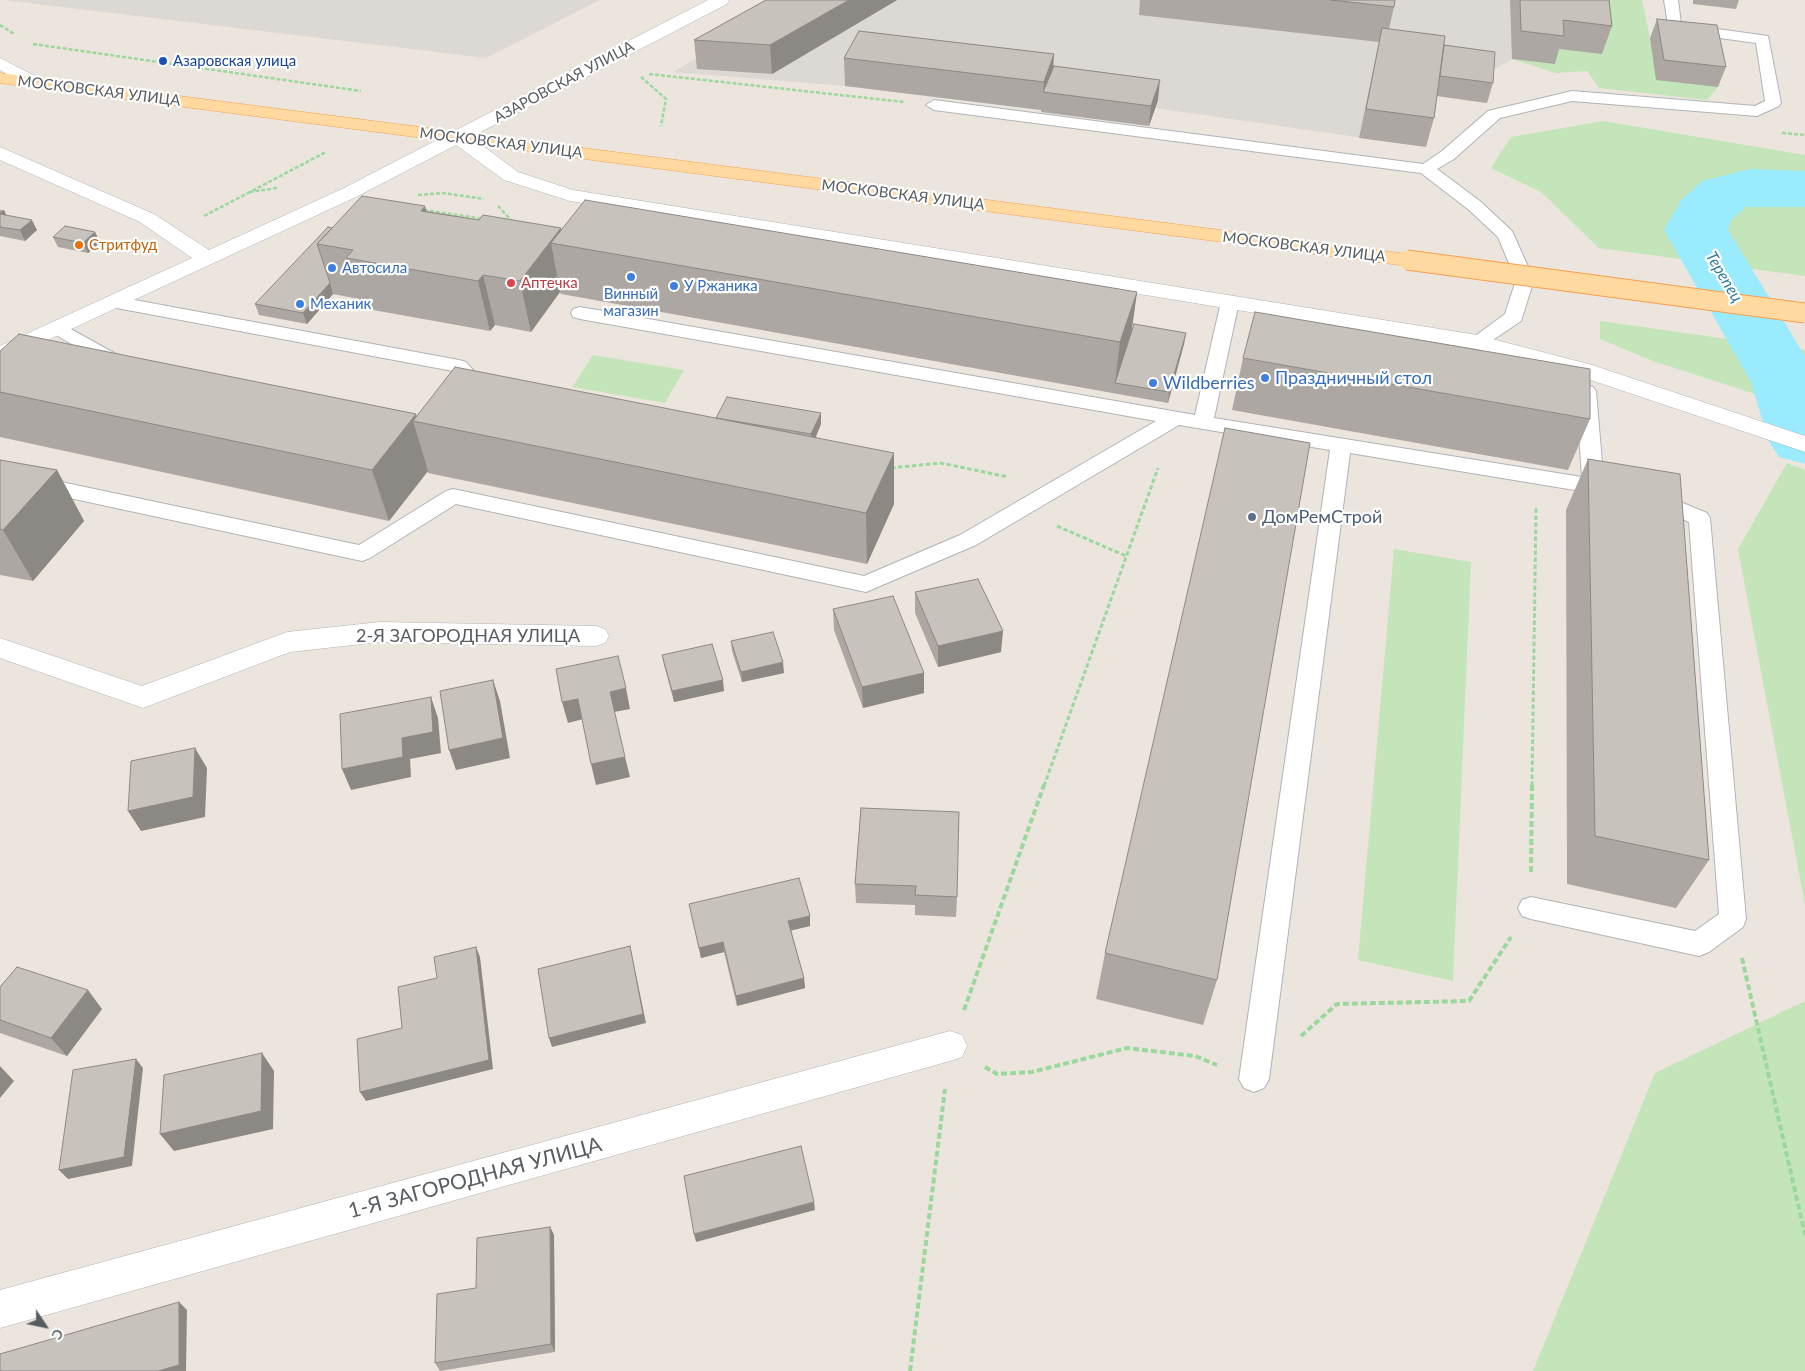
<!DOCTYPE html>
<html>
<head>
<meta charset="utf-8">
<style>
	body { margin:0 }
	#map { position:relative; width:1805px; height:1371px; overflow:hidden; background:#ece5de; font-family:Lato,sans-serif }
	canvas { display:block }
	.north { position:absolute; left:20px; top:1301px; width:50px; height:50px; -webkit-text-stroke:4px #fff; paint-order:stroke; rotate:124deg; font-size:14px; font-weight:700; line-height:20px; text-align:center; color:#575d60 }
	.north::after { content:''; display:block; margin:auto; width:18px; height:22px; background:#575d60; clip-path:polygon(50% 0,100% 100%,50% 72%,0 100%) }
</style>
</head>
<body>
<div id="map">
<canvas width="1805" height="1371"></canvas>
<div class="north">С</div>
</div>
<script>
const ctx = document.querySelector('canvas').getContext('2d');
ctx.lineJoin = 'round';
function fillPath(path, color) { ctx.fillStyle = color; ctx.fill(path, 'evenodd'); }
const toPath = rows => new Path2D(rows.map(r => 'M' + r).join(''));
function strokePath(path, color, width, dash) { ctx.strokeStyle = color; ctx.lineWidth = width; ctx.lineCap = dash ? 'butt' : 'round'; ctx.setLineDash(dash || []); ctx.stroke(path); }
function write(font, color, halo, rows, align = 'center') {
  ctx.font = font + ' Lato,sans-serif'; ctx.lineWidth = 4.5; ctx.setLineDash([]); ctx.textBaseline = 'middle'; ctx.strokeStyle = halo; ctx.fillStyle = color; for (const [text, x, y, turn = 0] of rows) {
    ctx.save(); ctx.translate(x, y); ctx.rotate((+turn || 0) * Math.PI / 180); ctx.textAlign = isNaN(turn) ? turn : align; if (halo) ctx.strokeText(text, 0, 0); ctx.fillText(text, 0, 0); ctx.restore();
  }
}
fillPath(toPath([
	[4,0,600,0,486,58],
	[796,0,1596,0,1602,54,1554,49,1555,64,1512,59,1490,72,1487,103,1433,96,1426,147,1155,108,1149,126,1041,110,845,86,673,72]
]), '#dcd8d3');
fillPath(toPath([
	[1596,0,1642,0,1650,38,1718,87,1707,100,1599,88,1587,71,1556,73,1512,59,1554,49],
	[1603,121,1805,155,1805,276,1599,248,1541,192,1491,168,1511,137],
	[1600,321,1805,350,1805,410,1653,361,1600,339],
	[593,355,684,370,665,403,572,387],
	[1787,463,1805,470,1805,905,1738,549],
	[1394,549,1471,562,1453,981,1358,960],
	[1805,1001,1805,1371,1533,1371,1655,1073]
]), '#c3e5b9');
fillPath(toPath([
	[1750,169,1805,171,1805,207,1746,207,1731,220,1728,230,1805,356,1805,464,1779,457,1768,440,1751,382,1664,230,1681,200,1702,181,1750,169]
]), '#9bebff');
const lane = toPath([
	[1664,0,1678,0,1681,24,1768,36,1781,103,1779,106,1757,116,1572,101,1500,118,1454,159,1437,169,1481,202,1512,231,1534,280,1521,321,1484,346,1477,348,1470,346,1467,342,1505,314,1516,280,1498,237,1469,210,1421,173,934,110,926,105,934,100,1423,164,1442,151,1488,111,1572,91,1755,106,1765,101,1756,43,1669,31,1664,0],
	[113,296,459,360,466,362,481,379,466,397,459,399,452,397,449,393,460,379,453,371,106,306,104,302,106,298,113,296],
	[1230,296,1237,298,1239,302,1214,418,1582,477,1576,391,1579,387,1586,385,1593,387,1596,391,1604,486,1600,491,1593,493,1350,453,1269,1079,1264,1088,1254,1092,1244,1088,1239,1079,1330,450,1179,425,976,545,866,592,456,504,370,558,362,561,0,483,0,469,359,545,446,491,453,489,864,576,960,535,1156,421,580,319,573,317,571,313,573,309,580,307,1195,415,1221,302,1223,298,1230,296],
	[58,322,125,359,128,363,125,367,118,369,111,367,51,332,49,328,51,324,58,322],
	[1654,491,1707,513,1710,518,1746,919,1743,927,1709,952,1699,956,1531,919,1522,916,1518,908,1522,900,1531,897,1695,931,1719,914,1689,522,1646,503,1643,498,1646,493,1654,491]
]);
const street = toPath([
	[380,622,596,626,605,629,609,636,605,643,596,646,380,642,290,652,143,708,0,658,0,638,142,686,287,632,380,622],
	[950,1031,962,1035,967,1046,962,1057,950,1061,0,1328,0,1290,950,1031]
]);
const secondary = toPath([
	[708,0,729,0,727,4,471,137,518,172,573,190,1477,335,1592,365,1805,436,1805,452,1576,375,1476,349,570,201,504,180,456,145,356,197,0,362,0,346,192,258,140,222,0,160,0,147,154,214,209,250,342,189,708,0],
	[0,58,41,79,44,83,41,87,35,88,29,87,0,70,0,58]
]);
const primary = toPath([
	[0,73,1407,254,1414,256,1417,260,1414,264,1407,266,0,83,0,73]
]);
strokePath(lane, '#afb4b7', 2);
strokePath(street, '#afb4b7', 1);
strokePath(secondary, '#aeb4b7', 1);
strokePath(primary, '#f79e4c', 1);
strokePath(toPath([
	[0,25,14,34],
	[33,44,361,91],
	[649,74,904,102],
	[641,77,666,99,661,126],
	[1782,133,1805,135],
	[277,188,250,192,326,152],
	[418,195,443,193,484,199],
	[498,206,512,221],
	[424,210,484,219],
	[204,216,250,192]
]), '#9bd89d', 2.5, [4, 2]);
strokePath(toPath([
	[891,468,941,463,1008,477],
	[1057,526,1126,556],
	[1044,786,1158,468],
	[1532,786,1536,508]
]), '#9bd89d', 3, [4.5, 2.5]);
strokePath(toPath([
	[1531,872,1532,785],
	[1742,958,1805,1235],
	[964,1010,1044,785],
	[1301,1036,1337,1004,1469,1001,1511,937],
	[985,1067,997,1074,1032,1072,1127,1048,1195,1056,1217,1065],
	[910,1371,945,1089]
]), '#9bd89d', 4, [6, 3]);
fillPath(lane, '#fff');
fillPath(street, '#fff');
fillPath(secondary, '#fff');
fillPath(primary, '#ffd9a0');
const primaryBridge = toPath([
	[1407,260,1805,313]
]);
strokePath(primaryBridge, '#f79e4c', 21, []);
strokePath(primaryBridge, '#ffd9a0', 19);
fillPath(toPath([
	[766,0,897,0,772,74,697,69,694,40],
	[1140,0,1395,0,1394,7,1389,29,1444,45,1493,83,1487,103,1437,96,1434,118,1426,147,1359,138,1379,42,1139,15],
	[1510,0,1609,0,1612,26,1602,54,1559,49,1555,64,1512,59],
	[1693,0,1739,0,1736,9,1693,4],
	[1657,19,1726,67,1718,87,1656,80,1650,38],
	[1054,54,1053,68,1158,100,1149,126,1041,112,1041,110,845,86,844,58],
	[0,210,4,210,6,216,37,230,25,241,0,236],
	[427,211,479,220,562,230,1137,292,1131,332,1186,333,1184,344,1168,403,561,294,560,292,531,332,495,325,490,331,362,308,359,299,333,294,307,324,259,315,255,304,332,228],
	[95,232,100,243,88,253,58,247,53,237],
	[0,351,417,416,716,418,821,424,816,437,894,504,867,564,428,473,428,471,389,521,0,437],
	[1243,358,1590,419,1568,470,1232,410],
	[1588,459,1709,860,1676,908,1567,884,1566,510],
	[0,460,57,470,84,521,33,581,0,575],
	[915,592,1001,652,938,667,915,613],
	[833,609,924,693,863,708,834,630],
	[731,641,784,673,742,682,732,651],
	[662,655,724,691,674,702,664,665],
	[861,808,957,897,956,917,915,915,915,905,856,903,855,884],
	[689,904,810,916,810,926,791,930,804,978,805,988,737,1006,724,952,701,958],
	[1105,953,1217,980,1203,1025,1096,999],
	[0,987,102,1009,67,1056,0,1033],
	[550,1227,554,1235,555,1352,440,1371,435,1363,476,1288]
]), '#aca7a3');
fillPath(toPath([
	[849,0,897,0,772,74,770,45],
	[1054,54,1052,82,1043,92,1044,82],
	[1160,80,1158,100,1149,126,1151,106],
	[425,206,438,256,421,211],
	[4,210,9,221,0,217,0,213],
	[32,220,37,230,25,241,20,230],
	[561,228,565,246,551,243,560,292,531,332,520,281],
	[95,232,100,243,88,253,83,243],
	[483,275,495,325,490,331,478,281],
	[330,283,333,294,307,324,303,313],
	[1137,292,1130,343,1115,383,1120,342],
	[1186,333,1184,344,1168,403,1169,392],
	[821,413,821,424,812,445,811,434],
	[416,414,419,423,413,421,428,471,389,521,372,470],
	[894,453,894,504,867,564,866,513],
	[57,470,84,521,33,581,3,530],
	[1003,631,1001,652,938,667,938,646],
	[783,662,784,673,742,682,741,672],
	[924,673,924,693,863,708,862,687],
	[493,680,500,701,510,758,456,770,449,750],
	[723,680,724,691,674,702,672,691],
	[626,688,630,709,614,712,610,692],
	[431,697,438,718,441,753,410,759,411,777,351,790,342,769,402,738],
	[578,699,583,719,568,723,562,702],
	[195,748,207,768,205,817,141,831,128,811],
	[625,757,630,777,596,785,591,764],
	[810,916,810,926,789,931,788,921],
	[723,942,724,952,701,958,699,948],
	[630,946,646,1023,552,1047,549,1038],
	[476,947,480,957,493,1069,366,1101,360,1092],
	[804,978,805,988,737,1006,736,996],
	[88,990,102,1009,67,1056,51,1038],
	[262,1053,274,1071,273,1129,174,1151,160,1134],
	[136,1059,143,1068,132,1166,68,1179,59,1170],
	[0,1066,14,1081,0,1098],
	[814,1202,815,1210,696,1242,694,1234],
	[550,1227,554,1235,555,1352,551,1344],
	[179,1302,187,1310,186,1371,158,1371]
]), '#8c8884');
const building = toPath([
	[766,0,849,0,770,45,694,40,766,0],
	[1331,0,1395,0,1394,7,1331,0],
	[1520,0,1609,0,1612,26,1563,20,1564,36,1521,31,1520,0],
	[1657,19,1717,25,1726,67,1664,60,1657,19],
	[1382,28,1445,36,1434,118,1366,109,1382,28],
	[859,31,1054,54,1044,82,844,58,859,31],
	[1444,45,1495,52,1493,83,1440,76,1444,45],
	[1054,66,1160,80,1151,106,1043,92,1054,66],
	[362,196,425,206,421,211,479,220,483,215,561,228,520,281,483,275,478,281,346,258,353,250,317,244,362,196],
	[585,200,1137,292,1120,342,551,243,585,200],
	[0,214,32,220,20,230,0,227,0,214],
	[65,226,95,232,83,243,53,237,65,226],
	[328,227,332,228,317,244,330,283,303,313,255,304,328,227],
	[1255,312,1590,369,1590,419,1243,358,1255,312],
	[1134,324,1186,333,1169,392,1115,383,1134,324],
	[19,334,416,414,372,470,0,392,0,351,19,334],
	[455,367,894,453,866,513,413,421,455,367],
	[727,397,821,413,811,434,716,418,727,397],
	[1225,428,1310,443,1217,980,1105,953,1225,428],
	[1588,459,1680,474,1709,860,1595,836,1588,459],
	[0,460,57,470,3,530,0,529,0,460],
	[978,579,1003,631,938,646,915,592,978,579],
	[893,596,924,673,862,687,833,609,893,596],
	[773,632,783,662,741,672,731,641,773,632],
	[712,644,723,680,672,691,662,655,712,644],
	[618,656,626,688,610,692,625,757,591,764,578,699,562,702,556,669,618,656],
	[493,680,503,738,449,750,440,691,493,680],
	[431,697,433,732,402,738,403,757,342,769,340,714,431,697],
	[195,748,193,797,128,811,131,761,195,748],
	[861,808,959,812,957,897,915,895,916,886,855,884,861,808],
	[799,878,810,916,788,921,804,978,736,996,723,942,699,948,689,904,799,878],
	[630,946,643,1014,549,1038,538,969,630,946],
	[476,947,489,1060,360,1092,357,1039,402,1028,398,987,437,978,434,957,476,947],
	[17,967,88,990,51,1038,0,1020,0,987,17,967],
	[262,1053,261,1111,160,1134,164,1075,262,1053],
	[136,1059,124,1157,59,1170,73,1070,136,1059],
	[801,1146,814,1202,694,1234,684,1176,801,1146],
	[550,1227,551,1344,435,1363,437,1294,476,1288,477,1238,550,1227],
	[179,1302,179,1365,158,1371,0,1371,0,1354,179,1302]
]);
fillPath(building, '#c8c2bd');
strokePath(building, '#8c8884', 1);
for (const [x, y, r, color] of [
	[163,61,5,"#1a4fb4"],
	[79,245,5,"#e8710a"],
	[332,268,5,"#3f7fe0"],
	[631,277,5,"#3f7fe0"],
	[511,283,5,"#e0444e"],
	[674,286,5,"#3f7fe0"],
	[300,304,5,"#3f7fe0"],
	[1265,378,5,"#3f7fe0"],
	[1153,383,5,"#3f7fe0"],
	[1252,517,5,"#5c6f8a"]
]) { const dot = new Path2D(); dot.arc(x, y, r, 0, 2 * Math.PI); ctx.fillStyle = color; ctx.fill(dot); strokePath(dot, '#fff', 2); }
write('15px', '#164399', '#fff', [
	["Азаровская улица",173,61]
], 'left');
write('15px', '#575d60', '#fff', [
	["АЗАРОВСКАЯ УЛИЦА",564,82,-28],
	["МОСКОВСКАЯ УЛИЦА",99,91,7],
	["МОСКОВСКАЯ УЛИЦА",501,143,7],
	["МОСКОВСКАЯ УЛИЦА",903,195,7],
	["МОСКОВСКАЯ УЛИЦА",1304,247,7]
]);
write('15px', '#c56008', '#fff', [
	["Стритфуд",89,245]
], 'left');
write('15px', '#366cbe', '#fff', [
	["Автосила",342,268],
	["У Ржаника",684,286],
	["Винный",631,294,"center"],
	["магазин",631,311,"center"],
	["Механик",310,304]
], 'left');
write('15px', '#be3a42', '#fff', [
	["Аптечка",521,283]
], 'left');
write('italic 16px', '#307c99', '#fff', [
	["Терепец",1724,277,59]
]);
write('18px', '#366cbe', '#fff', [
	["Праздничный стол",1275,378],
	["Wildberries",1163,383]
], 'left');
write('18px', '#4e5e75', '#fff', [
	["ДомРемСтрой",1262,517]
], 'left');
write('18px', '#575d60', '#fff', [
	["2-Я ЗАГОРОДНАЯ УЛИЦА",468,636]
]);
write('21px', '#575d60', '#fff', [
	["1-Я ЗАГОРОДНАЯ УЛИЦА",475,1178,-15]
]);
</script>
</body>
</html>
